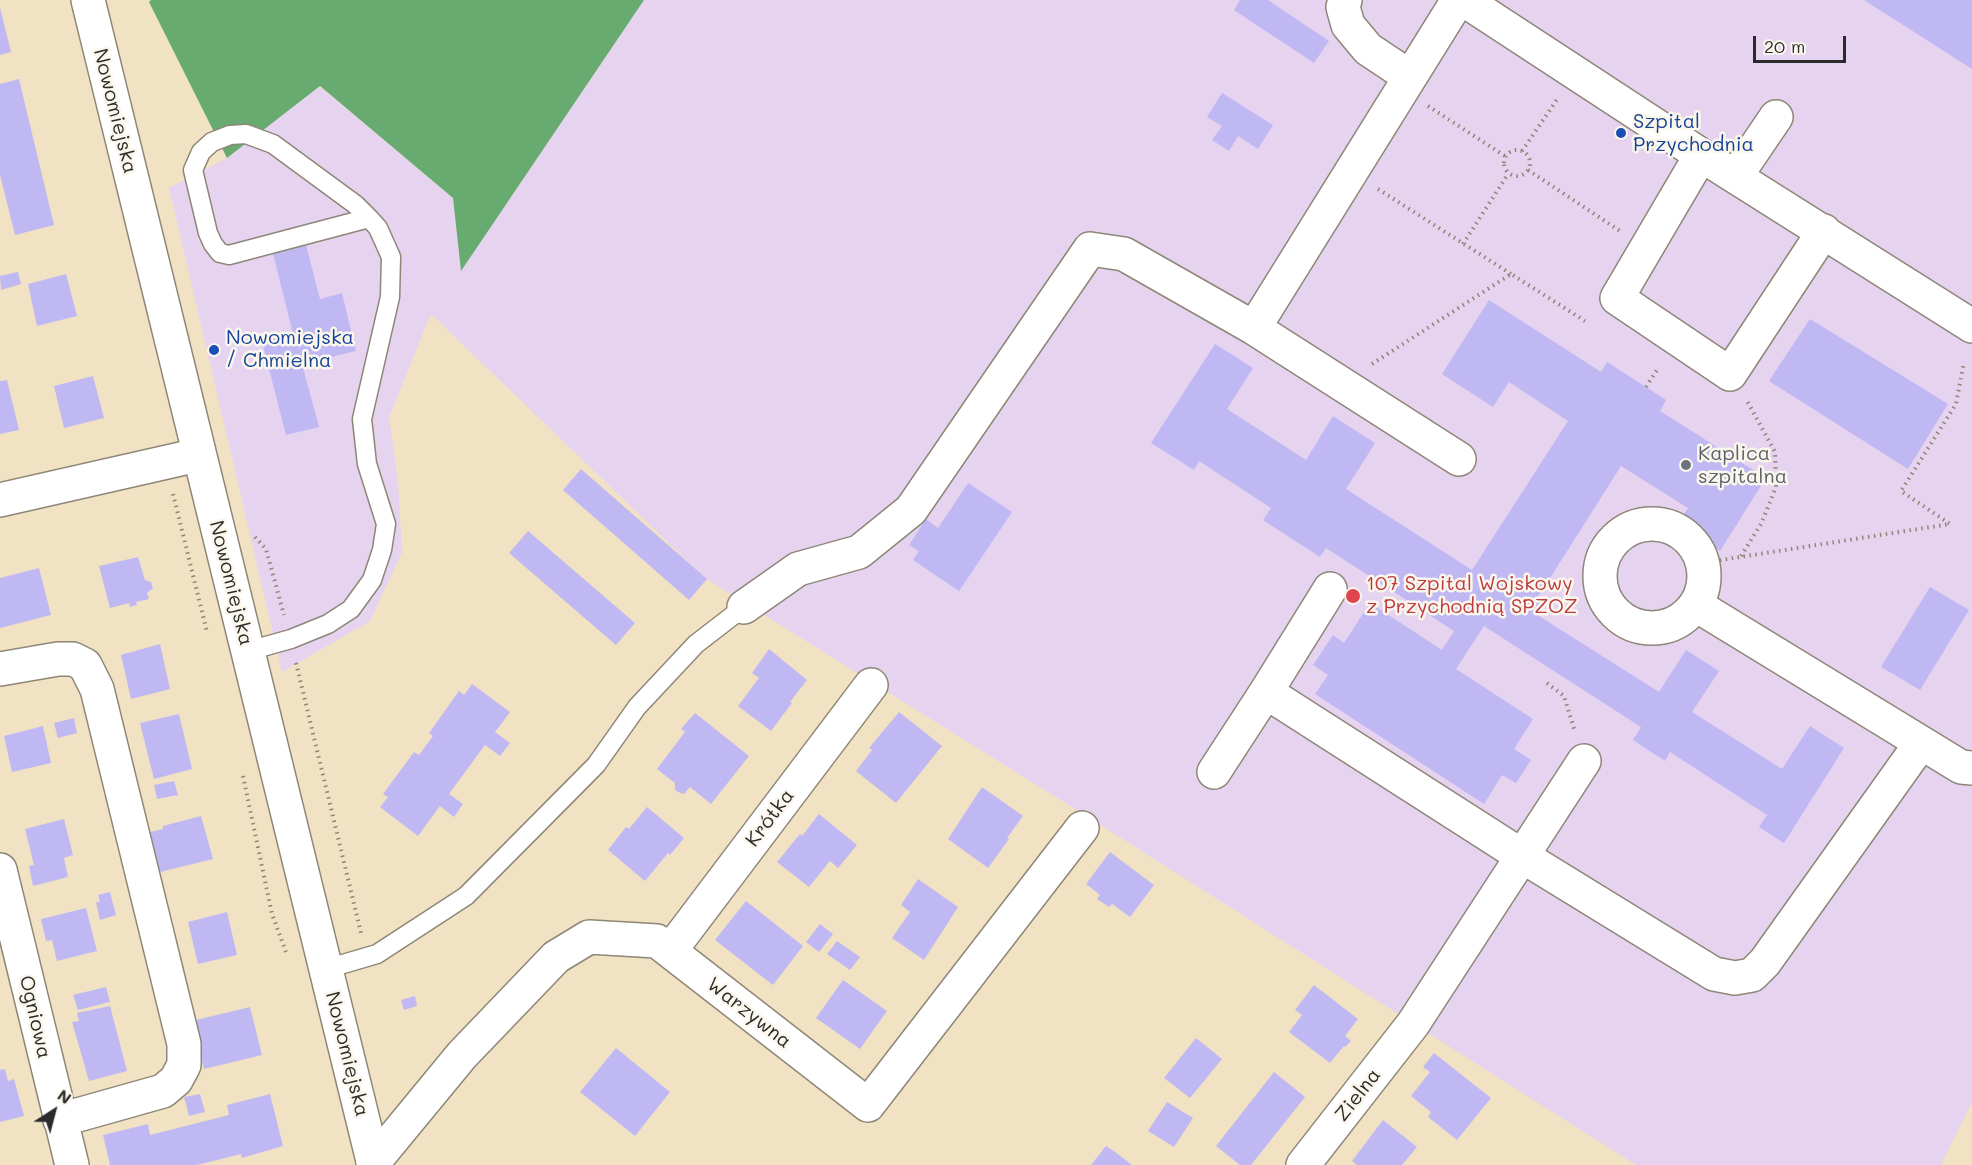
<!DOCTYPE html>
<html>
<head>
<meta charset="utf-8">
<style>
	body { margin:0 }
	#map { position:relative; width:1972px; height:1165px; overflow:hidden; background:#f1e2c3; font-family:Mali,sans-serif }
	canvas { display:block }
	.north { position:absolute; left:24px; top:1081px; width:60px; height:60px; -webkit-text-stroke:4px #fbf7ec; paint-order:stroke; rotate:36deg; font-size:16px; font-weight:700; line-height:24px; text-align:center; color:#2b2b2b }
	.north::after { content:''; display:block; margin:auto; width:21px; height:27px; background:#2b2b2b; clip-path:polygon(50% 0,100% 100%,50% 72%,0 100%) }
	.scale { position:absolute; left:1753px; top:36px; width:93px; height:27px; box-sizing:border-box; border:3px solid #2b2b2b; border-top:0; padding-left:8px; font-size:18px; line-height:21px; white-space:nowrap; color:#2b2b2b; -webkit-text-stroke:4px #fbf7ec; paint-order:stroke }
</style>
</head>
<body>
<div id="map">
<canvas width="1972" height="1165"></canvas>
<div class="north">N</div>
<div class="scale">20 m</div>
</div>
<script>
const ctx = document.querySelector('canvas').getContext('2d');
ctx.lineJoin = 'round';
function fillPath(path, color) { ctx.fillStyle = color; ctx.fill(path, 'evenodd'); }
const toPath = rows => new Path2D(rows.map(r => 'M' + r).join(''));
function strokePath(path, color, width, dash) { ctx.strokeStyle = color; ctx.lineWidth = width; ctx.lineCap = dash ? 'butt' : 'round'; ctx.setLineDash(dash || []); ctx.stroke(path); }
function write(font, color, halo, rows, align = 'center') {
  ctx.font = font + ' Mali,sans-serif'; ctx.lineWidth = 5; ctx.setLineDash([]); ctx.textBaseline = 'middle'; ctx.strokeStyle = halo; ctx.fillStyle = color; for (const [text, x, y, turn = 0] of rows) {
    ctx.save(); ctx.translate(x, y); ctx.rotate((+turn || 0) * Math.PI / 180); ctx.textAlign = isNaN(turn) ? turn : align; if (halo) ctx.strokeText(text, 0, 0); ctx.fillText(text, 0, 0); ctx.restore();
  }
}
fillPath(toPath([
	[644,0,1972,0,1972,1102,1941,1165,1636,1165,1091,819,705,578,431,314,389,417,398,481,402,552,370,621,282,672,169,188,227,158,319,86,453,198,461,270]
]), '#e6d3f0');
fillPath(toPath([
	[151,0,644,0,461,271,453,198,320,86,227,158,149,2]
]), '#67ab70');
fillPath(toPath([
	[1240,0,1268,0,1329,41,1314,63,1234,10],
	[1864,0,1972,0,1972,69],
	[0,8,11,52,0,55],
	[19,79,54,225,15,235,0,175,0,84],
	[1222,93,1273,125,1258,149,1238,136,1229,151,1212,140,1222,126,1207,117],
	[306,245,320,299,342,293,356,351,302,364,319,427,286,435,262,342,293,334,273,254],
	[18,272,21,284,1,290,0,276],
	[66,274,77,316,37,326,28,284],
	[1489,300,1601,372,1607,362,1666,400,1660,411,1766,478,1720,551,1678,524,1688,508,1621,466,1538,597,1547,603,1539,616,1659,692,1686,650,1719,671,1692,712,1782,769,1810,726,1844,748,1784,843,1759,827,1767,815,1670,752,1665,761,1633,740,1641,727,1484,626,1456,669,1533,719,1514,749,1531,760,1516,783,1502,775,1484,804,1315,694,1328,675,1313,665,1333,635,1344,643,1370,603,1442,650,1454,631,1326,548,1320,557,1263,520,1271,508,1199,461,1194,470,1151,443,1215,344,1253,368,1227,409,1306,460,1333,416,1375,443,1346,489,1472,570,1568,421,1509,382,1493,407,1442,374],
	[1810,319,1948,404,1908,469,1769,381],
	[93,376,104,418,64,428,54,386],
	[7,380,19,430,0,434,0,381],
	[581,469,707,579,689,600,563,490],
	[968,483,1012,512,959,591,913,560,919,551,909,545,926,519,938,528],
	[528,531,635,623,616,645,509,553],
	[138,557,145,580,151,582,153,588,147,593,149,599,136,602,137,605,130,607,129,603,110,608,99,566],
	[39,568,51,615,0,628,0,578],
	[1930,587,1969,610,1920,690,1881,667],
	[160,644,170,689,131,699,121,655],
	[769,649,807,680,790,702,792,703,771,731,738,706,759,678,752,673],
	[472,684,510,712,495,732,510,743,500,756,485,745,449,794,463,804,454,817,440,806,418,836,380,807,388,797,383,794,414,752,419,755,433,736,429,733,459,691,464,695],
	[899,712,942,746,896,803,856,771,872,750,869,748],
	[695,713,749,756,711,804,690,787,684,794,678,792,675,790,675,783,657,769,685,732,681,729],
	[179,714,192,769,154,779,140,723],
	[74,718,77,733,58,738,54,723],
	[43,726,51,763,12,772,4,736],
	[174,781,178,795,157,799,154,785],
	[982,787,1023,816,1007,838,1009,839,988,868,948,839],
	[647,807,684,838,670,855,668,853,645,881,608,850,626,827,629,829],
	[819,814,857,845,838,868,830,861,809,887,777,862,800,834,802,836],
	[201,816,213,859,156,873,146,833,163,829,163,826],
	[64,819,73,855,64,858,68,877,33,886,29,866,34,865,25,829],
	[1110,852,1154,885,1130,917,1112,904,1109,907,1097,899,1100,895,1086,884],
	[918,879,958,907,924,960,892,938,910,912,901,905],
	[110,892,116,915,100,920,96,902,100,902,98,895],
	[746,901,803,946,773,985,715,940],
	[86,908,97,951,57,961,52,940,46,941,41,919],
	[227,912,237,955,198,964,188,922],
	[820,924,833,934,819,952,806,942],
	[837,941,860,957,850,970,827,954],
	[843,980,887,1011,860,1049,816,1018],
	[1314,985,1358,1019,1345,1036,1351,1041,1345,1047,1344,1046,1330,1063,1289,1032,1302,1015,1295,1010],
	[106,987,110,1002,78,1010,73,995],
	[415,996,417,1006,404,1010,401,1000],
	[110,1006,127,1071,89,1081,72,1022,79,1021,77,1013],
	[250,1007,262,1055,204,1069,192,1021],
	[1196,1038,1222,1059,1190,1098,1164,1078],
	[616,1048,670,1092,635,1136,580,1092],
	[1434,1053,1491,1098,1457,1140,1428,1117,1431,1112,1411,1096,1430,1072,1423,1067],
	[5,1069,8,1081,14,1079,24,1116,0,1122,0,1070],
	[1274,1072,1305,1097,1251,1165,1240,1165,1216,1146],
	[200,1094,205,1112,189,1116,184,1097],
	[270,1094,283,1146,242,1158,241,1154,197,1165,110,1165,103,1135,148,1124,150,1135,229,1115,227,1105],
	[1167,1102,1193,1118,1174,1147,1148,1131],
	[1383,1120,1417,1147,1402,1165,1357,1165,1352,1161],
	[1106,1146,1115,1152,1132,1165,1091,1165]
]), '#c0b8f3');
const lane = toPath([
	[248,651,291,639,328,624,351,609,372,580,382,550,386,524,367,464,362,419,390,297,391,257,378,228,369,218,356,205,273,144,246,134,230,135,212,142,201,152,193,170,208,233,213,244,220,253,229,255,369,218],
	[326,969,377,954,466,896,596,765,637,707,696,644,744,607]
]);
const street = toPath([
	[1345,0,1343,7,1348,25,1368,49,1410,77],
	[1464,0,1701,155,1972,326],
	[1701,155,1617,298,1730,374,1824,231],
	[1736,176,1776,117],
	[1254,328,1459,459],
	[0,500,198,455],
	'1600 576a52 52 0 1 1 104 0a52 52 0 1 1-104 0Z',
	[1696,605,1961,767,1972,768],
	[744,607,798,569,859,552,911,510,1090,249,1124,254,1254,328,1458,0],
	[0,669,58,659,73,659,85,665,97,689,184,1044,184,1065,176,1080,163,1091,60,1120],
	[1266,692,1522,856,1714,974,1735,978,1752,975,1765,962,1921,743],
	[1214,772,1266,692,1330,589],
	[0,870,72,1165],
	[670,951,871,685],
	[373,1163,462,1055,556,957,589,937,657,941,868,1105,1082,828],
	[1303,1165,1413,1024,1584,761]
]);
const secondary = toPath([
	[88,0,374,1165]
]);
strokePath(lane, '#8e8677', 21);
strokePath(street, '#8e8677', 36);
strokePath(secondary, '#8e8677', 36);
strokePath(toPath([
	[1428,106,1505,156],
	'1504 163a13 13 0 1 1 26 0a13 13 0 1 1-26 0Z',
	[1522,151,1558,98],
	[1528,170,1620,231],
	[1378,189,1511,274],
	[1463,244,1508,174],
	[1372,364,1511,274,1585,321],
	[1646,387,1659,367],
	[173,494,207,632],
	[255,537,266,549,284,615],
	[1741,556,1761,524,1776,487,1775,452,1746,399],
	[1702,563,1950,524,1901,491,1956,404,1964,362],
	[296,663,361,933],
	[1547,683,1564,696,1575,732],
	[243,776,272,914,287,955]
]), '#8e8677', 4, [1.5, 4.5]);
strokePath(lane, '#fff', 18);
strokePath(street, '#fff', 33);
strokePath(secondary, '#fff', 33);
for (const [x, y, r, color] of [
	[1621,133,6,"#1a4fb4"],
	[214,350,6,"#1a4fb4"],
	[1686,465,6,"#6b7280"],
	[1353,596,8,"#e0444e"]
]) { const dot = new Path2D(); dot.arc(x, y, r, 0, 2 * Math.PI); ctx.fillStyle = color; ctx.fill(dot); strokePath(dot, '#fbf7ec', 2); }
write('20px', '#2b2b2b', '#fbf7ec', [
	["Nowomiejska",115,111,76],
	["Nowomiejska",231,583,76],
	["Krótka",770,818,-53],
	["Warzywna",749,1013,38],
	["Ogniowa",35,1017,77],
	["Nowomiejska",347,1054,76],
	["Zielna",1358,1095,-52]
]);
write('20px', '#164399', '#fbf7ec', [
	["Szpital",1633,122],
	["Przychodnia",1633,145],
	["Nowomiejska",226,338],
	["/ Chmielna",226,361]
], 'left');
write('20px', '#5b616d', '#fbf7ec', [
	["Kaplica",1698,454],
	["szpitalna",1698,477]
], 'left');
write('20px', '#be3a42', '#fbf7ec', [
	["107 Szpital Wojskowy",1366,584],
	["z Przychodnią SPZOZ",1366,607]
], 'left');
</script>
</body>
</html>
